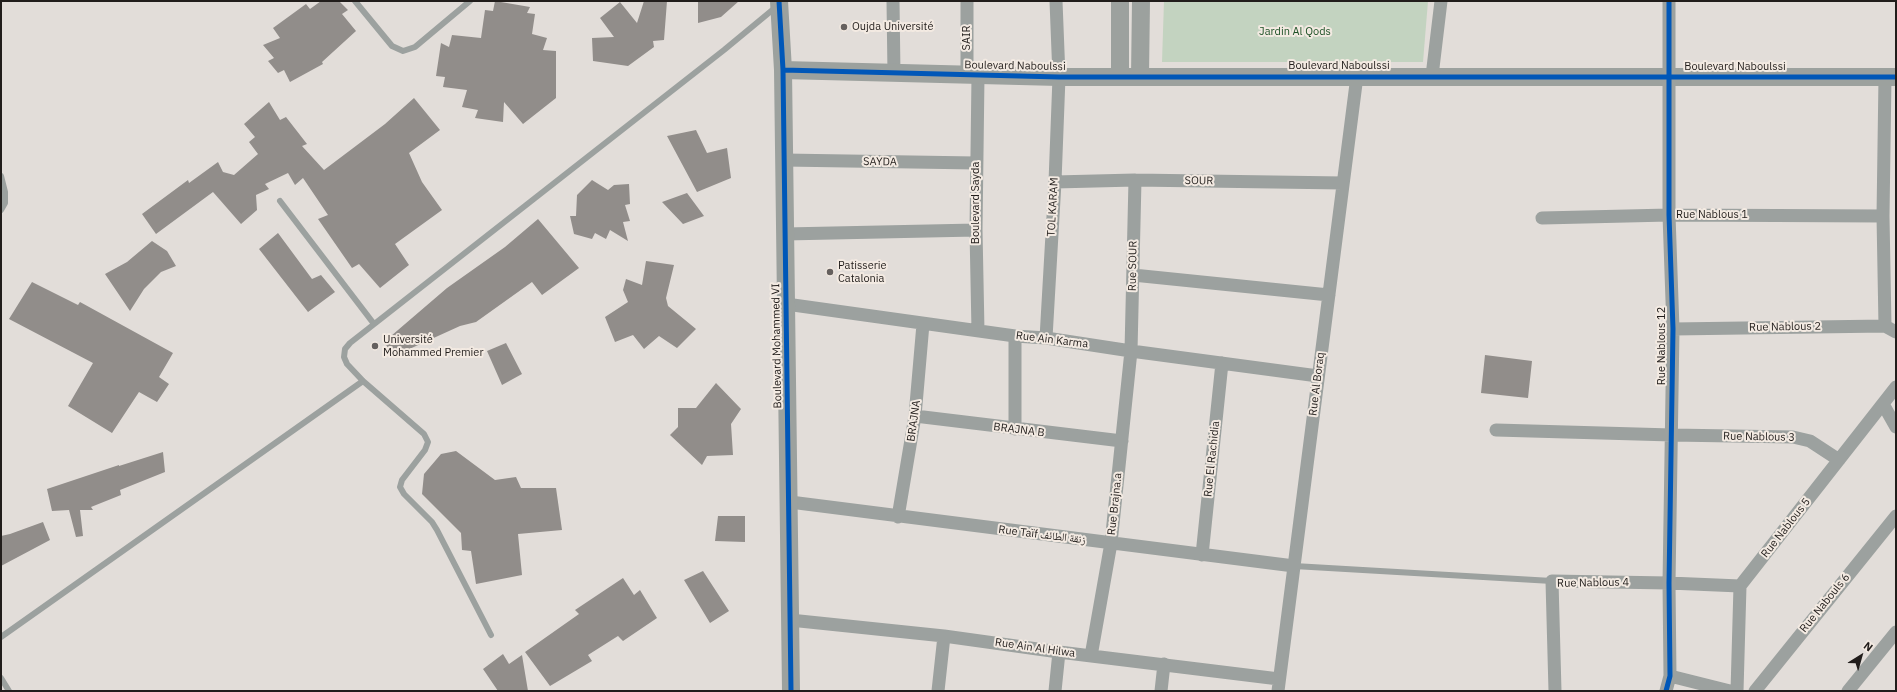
<!DOCTYPE html>
<html>
<head>
<meta charset="utf-8">
<style>
	body { margin:0 }
	#map { position:relative; width:1897px; height:692px; overflow:hidden; background:#e2ddd9; font-family:"IBM Plex Sans",sans-serif }
	canvas { display:block }
	.frame { position:absolute; inset:0; border:2px solid #211d1b; pointer-events:none }
	.north { position:absolute; left:1841px; top:636px; width:40px; height:40px; -webkit-text-stroke:3px #f3eae2; paint-order:stroke; rotate:37deg; font-size:11px; font-weight:700; line-height:16px; text-align:center; color:#211d1b }
	.north::after { content:''; display:block; margin:auto; width:14px; height:18px; background:#211d1b; clip-path:polygon(50% 0,100% 100%,50% 72%,0 100%) }
</style>
</head>
<body>
<div id="map">
<canvas width="1897" height="692"></canvas>
<div class="frame"></div>
<div class="north">N</div>
</div>
<script>
const ctx = document.querySelector('canvas').getContext('2d');
ctx.lineJoin = 'round';
function fillPath(path, color) { ctx.fillStyle = color; ctx.fill(path, 'evenodd'); }
const toPath = rows => new Path2D(rows.map(r => 'M' + r).join(''));
function strokePath(path, color, width, dash) { ctx.strokeStyle = color; ctx.lineWidth = width; ctx.lineCap = dash ? 'butt' : 'round'; ctx.setLineDash(dash || []); ctx.stroke(path); }
function write(font, color, halo, rows, align = 'center') {
  ctx.font = font + ' "IBM Plex Sans","Noto Naskh Arabic",sans-serif'; ctx.lineWidth = 4; ctx.setLineDash([]); ctx.textBaseline = 'middle'; ctx.strokeStyle = halo; ctx.fillStyle = color; for (const [text, x, y, turn = 0] of rows) {
    ctx.save(); ctx.translate(x, y); ctx.rotate((+turn || 0) * Math.PI / 180); ctx.textAlign = isNaN(turn) ? turn : align; if (halo) ctx.strokeText(text, 0, 0); ctx.fillText(text, 0, 0); ctx.restore();
  }
}
fillPath(toPath([
	[1164,1,1428,1,1423,62,1162,62]
]), '#c3d3c0');
fillPath(toPath([
	[321,1,339,1,348,10,342,14,356,31,322,62,323,64,290,82,284,70,278,73,268,61,274,58,263,45,280,38,273,28,306,4,310,9],
	[495,1,530,7,527,13,535,14,532,34,547,38,543,50,556,51,556,98,523,124,504,102,503,122,475,118,478,110,462,107,467,90,443,87,445,77,436,76,441,43,449,47,452,35,481,38,485,10,493,11],
	[644,1,667,1,664,40,653,41,654,47,628,66,593,61,592,38,614,37,600,18,620,2,637,23],
	[698,1,739,1,721,17,698,23],
	[414,98,440,130,409,153,422,182,442,210,395,244,409,265,380,288,359,264,352,268,318,219,328,215,303,178,295,185,288,173,265,184,269,189,256,195,257,210,241,224,213,192,156,234,142,214,188,180,189,183,218,162,223,172,234,175,258,154,249,142,255,137,244,124,269,102,280,120,286,117,307,144,302,146,324,170,385,124],
	[696,130,707,153,727,148,731,178,697,192,667,136],
	[592,180,608,190,614,185,629,184,630,204,625,205,630,221,623,222,628,241,610,230,606,239,595,233,592,239,574,234,570,216,576,216,577,195],
	[687,193,704,216,683,224,662,202],
	[538,219,579,268,542,295,532,282,476,322,460,326,394,356,384,342,447,288,505,247],
	[278,233,312,279,321,275,335,292,308,312,259,249],
	[152,241,167,251,176,266,161,272,144,289,130,311,105,274,127,262],
	[646,261,674,265,666,298,668,306,696,329,677,348,659,336,644,349,633,335,615,342,605,317,628,302,623,290,626,279,642,285],
	[32,282,78,305,80,302,173,353,159,377,169,384,157,402,139,392,112,433,68,406,93,363,9,319],
	[506,343,522,374,502,385,487,351],
	[1485,355,1532,361,1528,398,1481,393],
	[716,383,741,409,731,424,733,455,707,456,702,465,670,435,678,427,678,408,696,408],
	[456,451,495,480,516,477,521,488,556,488,562,530,518,534,522,575,476,584,471,551,462,550,461,533,422,494,424,474,441,454],
	[163,452,165,472,120,490,121,495,91,507,93,510,80,510,83,536,76,537,69,510,52,511,47,489,119,465,119,466],
	[718,516,745,516,745,542,715,541],
	[43,522,50,540,1,566,1,536,10,534],
	[703,571,729,611,710,623,684,580],
	[623,578,634,595,640,590,657,618,623,641,618,636,588,655,592,661,550,686,525,652,579,614,575,610],
	[503,654,509,664,522,655,528,691,498,691,483,669]
]), '#918d8a');
strokePath(toPath([
	[355,1,392,46,403,51,415,47,470,1],
	[1,176,5,192,5,203,1,210],
	[280,201,374,324],
	[1294,566,1552,581],
	[491,635,437,530,432,522,404,494,400,487,402,480,425,450,428,442,424,434,363,381,347,364,344,357,345,349,350,343,724,50,776,7],
	[1,637,363,381],
	[1,678,9,691]
]), '#9ca19f', 6);
strokePath(toPath([
	[893,1,894,74],
	[967,1,967,76],
	[1432,76,1441,1],
	[1885,77,1883,216,1885,326],
	[784,160,976,163],
	[1055,182,1135,180,1343,183],
	[1542,218,1669,215,1883,216],
	[785,234,976,230],
	[1133,275,1329,295],
	[786,304,1015,336,1046,338,1131,351,1318,376],
	[1673,329,1885,326,1896,332],
	[978,331,976,230,978,76],
	[1046,338,1055,182,1059,77,1056,1],
	[1883,404,1896,427],
	[915,416,1122,441],
	[1015,429,1015,336],
	[1496,430,1672,435,1793,437,1810,441,1839,460],
	[790,502,1294,566],
	[898,517,915,416,923,324],
	[1202,555,1222,363],
	[790,620,944,636,1059,652,1279,679],
	[1091,656,1111,543,1131,351,1135,180],
	[1670,676,1730,691],
	[938,691,944,636],
	[1055,691,1059,652],
	[1161,691,1164,664],
	[1278,691,1357,76],
	[1555,691,1552,581,1669,583,1740,586],
	[1666,691,1670,676,1669,583,1673,329,1669,215,1669,1],
	[1737,691,1740,586,1896,387],
	[1755,691,1896,516],
	[1848,691,1896,632]
]), '#9ca19f', 13);
strokePath(toPath([
	[779,1,783,70,791,691],
	[1120,1,1120,76],
	[783,70,1059,77,1896,77],
	[1140,76,1141,1]
]), '#9ca19e', 18);
strokePath(toPath([
	[779,1,783,70,791,691],
	[783,70,1059,77,1896,77],
	[1666,691,1670,676,1669,583,1673,329,1669,215,1669,1]
]), '#0057b8', 5);
for (const [x, y, r, color] of [
	[844,27,4,"#65605e"],
	[830,272,4,"#65605e"],
	[375,346,4,"#65605e"]
]) { const dot = new Path2D(); dot.arc(x, y, r, 0, 2 * Math.PI); ctx.fillStyle = color; ctx.fill(dot); strokePath(dot, '#f3eae2', 1.5); }
write('11px', '#211d1b', '#f3eae2', [
	["Oujda Université",852,27],
	["Patisserie",838,266],
	["Catalonia",838,279],
	["Université",383,340],
	["Mohammed Premier",383,353]
], 'left');
write('11px', '#1d5126', '#f3eae2', [
	["Jardin Al Qods",1295,32]
]);
write('11px', '#211d1b', '#f3eae2', [
	["SAIR",967,38,-90],
	["Boulevard Naboulssi",1015,66,1],
	["Boulevard Naboulssi",1339,66],
	["Boulevard Naboulssi",1735,67],
	["SAYDA",880,162,1],
	["SOUR",1199,181,1],
	["Boulevard Sayda",976,203,-90],
	["TOL KARAM",1053,207,-87],
	["Rue Nablous 1",1712,215],
	["Rue SOUR",1133,266,-89],
	["Rue Nablous 2",1785,327,-1],
	["Rue Ain Karma",1052,340,7],
	["Boulevard Mohammed VI",777,346,-91],
	["Rue Nablous 12",1662,346,-90],
	["Rue Al Boraq",1317,384,-83],
	["BRAJNA",914,421,-82],
	["BRAJNA B",1019,430,7],
	["Rue Nablous 3",1759,437,1],
	["Rue El Rachidia",1212,459,-84],
	["Rue Brajna.a",1115,504,-84],
	["Rue Nablous 5",1786,528,-52],
	["Rue Taïf زنقة الطائف",1042,535,7],
	["Rue Nablous 4",1593,583,-1],
	["Rue Nabouls 6",1825,603,-51],
	["Rue Ain Al Hilwa",1035,648,8]
]);
</script>
</body>
</html>
